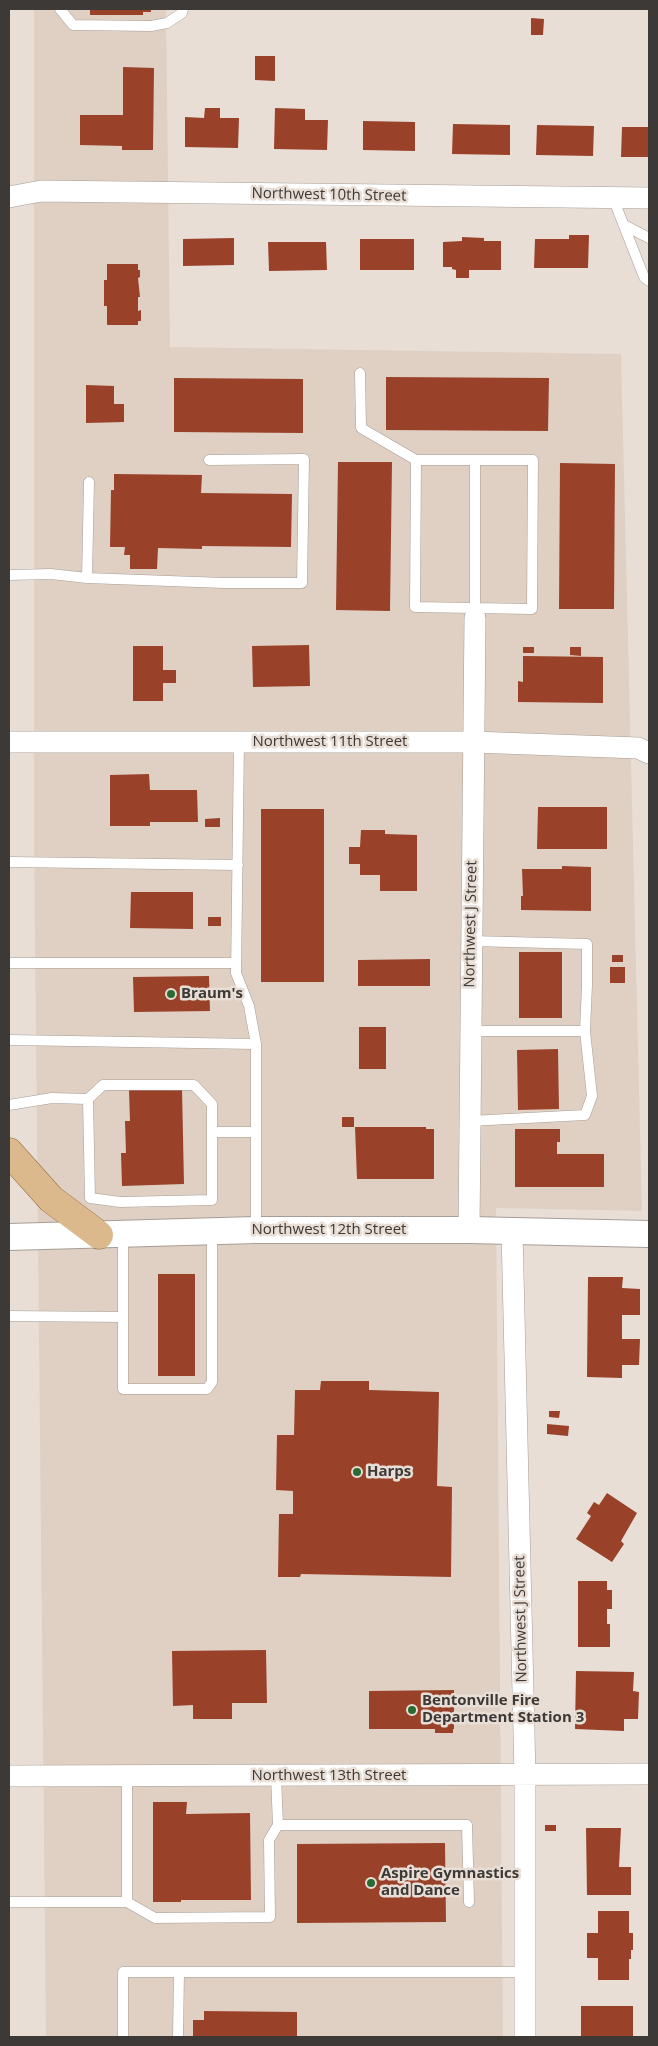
<!DOCTYPE html>
<html>
<head>
<meta charset="utf-8">
<style>
	body { margin:0 }
	#map { position:relative; width:658px; height:2046px; overflow:hidden; background:#e8ded6; font-family:"Open Sans",sans-serif }
	canvas { display:block }
	.frame { position:absolute; inset:0; border:10px solid #3d3936; pointer-events:none }
</style>
</head>
<body>
<div id="map">
<canvas width="658" height="2046"></canvas>
<div class="frame"></div>
</div>
<script>
const ctx = document.querySelector('canvas').getContext('2d');
ctx.lineJoin = 'round';
function fillPath(path, color) { ctx.fillStyle = color; ctx.fill(path, 'evenodd'); }
const toPath = rows => new Path2D(rows.map(r => 'M' + r).join(''));
function strokePath(path, color, width, dash) { ctx.strokeStyle = color; ctx.lineWidth = width; ctx.lineCap = dash ? 'butt' : 'round'; ctx.setLineDash(dash || []); ctx.stroke(path); }
function write(font, color, halo, rows, align = 'center') {
  ctx.font = font + ' "Open Sans",sans-serif'; ctx.lineWidth = 5; ctx.setLineDash([]); ctx.textBaseline = 'middle'; ctx.strokeStyle = halo; ctx.fillStyle = color; for (const [text, x, y, turn = 0] of rows) {
    ctx.save(); ctx.translate(x, y); ctx.rotate((+turn || 0) * Math.PI / 180); ctx.textAlign = isNaN(turn) ? turn : align; if (halo) ctx.strokeText(text, 0, 0); ctx.fillText(text, 0, 0); ctx.restore();
  }
}
fillPath(toPath([
	[34,9,166,9,170,347,621,354,642,1211,496,1208,503,2037,46,2037,34,839]
]), '#e0d0c3');
fillPath(toPath([
	[90,9,151,9,151,12,143,12,143,15,90,15],
	[531,18,544,19,543,35,531,35],
	[255,56,275,56,275,81,255,80],
	[123,67,154,68,153,150,122,150,122,146,80,145,80,115,123,115],
	[205,108,220,108,220,118,239,118,238,148,185,147,185,117,204,118],
	[275,108,305,109,305,120,328,120,327,150,274,149],
	[363,121,415,122,415,151,363,150],
	[453,124,510,125,510,155,452,154],
	[537,125,594,126,593,156,536,155],
	[622,127,649,127,649,157,621,157],
	[569,235,589,235,588,268,534,268,535,239,569,239],
	[462,237,484,238,484,241,501,241,501,270,469,270,469,278,456,278,456,270,452,269,452,267,443,267,443,242,462,241],
	[234,238,234,265,183,266,183,239],
	[360,239,414,239,414,270,360,270],
	[268,242,326,242,327,270,269,271],
	[107,264,138,264,138,270,140,270,140,277,138,278,140,297,138,297,138,311,141,310,141,321,138,321,138,325,107,325,107,306,104,306,104,280,107,280],
	[386,377,549,378,548,431,386,430],
	[174,378,303,379,303,433,174,432],
	[86,385,114,386,114,404,124,404,124,422,86,423],
	[338,462,392,462,390,611,336,610],
	[560,463,615,464,614,609,559,609],
	[114,474,202,475,201,493,292,494,291,547,202,546,202,549,158,548,157,569,130,569,130,555,124,555,125,547,110,547,111,490,114,490],
	[309,645,310,686,253,687,252,646],
	[133,646,163,646,163,670,176,670,176,683,163,683,163,701,133,701],
	[523,647,534,647,534,653,523,653],
	[570,647,581,647,581,656,570,655],
	[523,656,603,657,603,703,518,702,518,681,523,682],
	[149,774,150,790,197,790,198,822,150,822,150,826,110,826,110,775],
	[538,807,607,807,607,849,537,849],
	[261,809,324,809,324,982,261,982],
	[220,818,220,827,205,827,205,819],
	[361,830,385,830,385,834,417,835,417,891,380,891,380,875,360,875,360,864,349,864,349,847,360,847],
	[562,866,591,867,591,911,521,910,521,896,523,896,522,869,562,869],
	[131,892,193,892,193,929,130,928],
	[208,917,221,917,221,926,208,926],
	[519,952,562,952,562,1018,519,1018],
	[612,955,623,955,623,962,612,962],
	[430,959,430,986,358,986,358,960],
	[610,967,625,967,625,983,610,983],
	[209,976,210,1011,134,1012,133,977],
	[359,1027,386,1027,386,1069,359,1069],
	[558,1049,559,1109,518,1110,517,1050],
	[182,1089,184,1184,122,1186,121,1153,126,1153,125,1121,130,1121,129,1090],
	[342,1117,354,1117,354,1127,342,1127],
	[355,1127,426,1127,426,1129,434,1129,434,1179,357,1179],
	[515,1129,560,1129,560,1142,557,1142,557,1154,604,1154,604,1187,515,1187],
	[158,1274,195,1274,195,1376,158,1376],
	[588,1277,623,1277,622,1288,640,1289,640,1315,622,1315,622,1339,640,1339,639,1365,622,1365,622,1378,587,1377],
	[321,1381,369,1381,369,1390,439,1392,437,1486,452,1487,451,1577,301,1574,300,1577,278,1577,279,1514,293,1514,293,1491,276,1490,277,1435,294,1435,295,1390,320,1390],
	[549,1411,560,1411,559,1418,549,1417],
	[547,1424,569,1426,568,1436,547,1434],
	[607,1493,637,1513,621,1541,624,1544,612,1562,576,1539,591,1516,587,1513,594,1502,599,1505],
	[578,1581,607,1581,607,1590,612,1590,612,1609,607,1609,607,1624,610,1624,610,1647,578,1647],
	[266,1650,267,1703,232,1703,232,1719,193,1719,193,1705,173,1706,172,1651],
	[576,1671,634,1672,633,1691,639,1692,638,1719,624,1719,624,1731,575,1729],
	[454,1690,454,1729,453,1729,453,1733,435,1733,435,1729,369,1729,369,1691],
	[153,1802,187,1802,186,1814,250,1813,251,1900,181,1900,181,1902,153,1902],
	[545,1825,556,1825,556,1831,545,1831],
	[586,1828,621,1828,619,1867,631,1867,631,1895,587,1895],
	[445,1843,446,1922,297,1923,297,1844],
	[598,1911,629,1911,629,1933,633,1933,633,1950,631,1950,631,1959,629,1959,629,1980,598,1980,598,1958,587,1958,587,1933,598,1933],
	[581,2006,633,2006,633,2037,581,2037],
	[204,2011,297,2012,297,2037,193,2037,193,2020,204,2020]
]), '#9a4129');
const service = toPath([
	[60,9,73,25,151,26,167,23,182,13,183,9],
	[613,198,644,277,649,281],
	[624,225,649,238],
	[360,373,361,428,416,460],
	[416,460,533,460,532,609,415,607,416,460],
	[9,575,51,574,87,578,89,482],
	[87,578,224,583,302,583,304,459,209,460],
	[475,614,475,460],
	[239,743,236,973,249,1006,256,1044,256,1229],
	[9,862,238,865],
	[471,941,587,944,587,985,585,1031],
	[9,963,236,963],
	[9,1040,256,1044],
	[9,1105,52,1098,88,1099,90,1198,120,1202,212,1200,212,1104,194,1085,103,1085,88,1099],
	[470,1121,585,1115,592,1096,585,1031,470,1031],
	[212,1132,256,1132],
	[123,1235,123,1389,207,1389,212,1382,212,1231],
	[9,1316,123,1317],
	[276,1776,278,1825,467,1825,469,1902],
	[9,1902,127,1902,127,1776],
	[127,1902,155,1918,270,1917,269,1840,278,1825],
	[123,2037,123,1972,525,1972],
	[178,2037,179,1972]
]);
const minor = toPath([
	[9,197,41,191,649,198],
	[9,742,473,742,638,748,649,753],
	[469,1230,475,618],
	[512,1231,525,1775,525,2037],
	[9,1776,649,1774]
]);
const tertiary = toPath([
	[9,1237,256,1230,469,1230,649,1234]
]);
const primary = toPath([
	[9,1152,51,1199,99,1235]
]);
strokePath(service, '#a69d96', 11);
strokePath(minor, '#a69d96', 22);
strokePath(tertiary, '#a69d96', 28);
strokePath(primary, '#946e3c', 29);
strokePath(service, '#fff', 10);
strokePath(minor, '#fff', 21);
strokePath(tertiary, '#fff', 26);
strokePath(primary, '#dbb98c', 28);
for (const [x, y, r, color] of [
	[171,994,5,"#2a6a33"],
	[357,1472,5,"#2a6a33"],
	[412,1710,5,"#2a6a33"],
	[371,1883,5,"#2a6a33"]
]) { const dot = new Path2D(); dot.arc(x, y, r, 0, 2 * Math.PI); ctx.fillStyle = color; ctx.fill(dot); strokePath(dot, '#e8ded6', 2); }
write('15px', '#3d3936', '#e8ded6', [
	["Northwest 10th Street",329,195,1],
	["Northwest 11th Street",330,742],
	["Northwest J Street",471,924,-89],
	["Northwest 12th Street",329,1230],
	["Northwest J Street",521,1619,-91],
	["Northwest 13th Street",329,1776]
]);
write('bold 15px', '#3d3936', '#e8ded6', [
	["Braum's",181,994],
	["Harps",367,1472],
	["Bentonville Fire",422,1701],
	["Department Station 3",422,1718],
	["Aspire Gymnastics",381,1874],
	["and Dance",381,1891]
], 'left');
</script>
</body>
</html>
